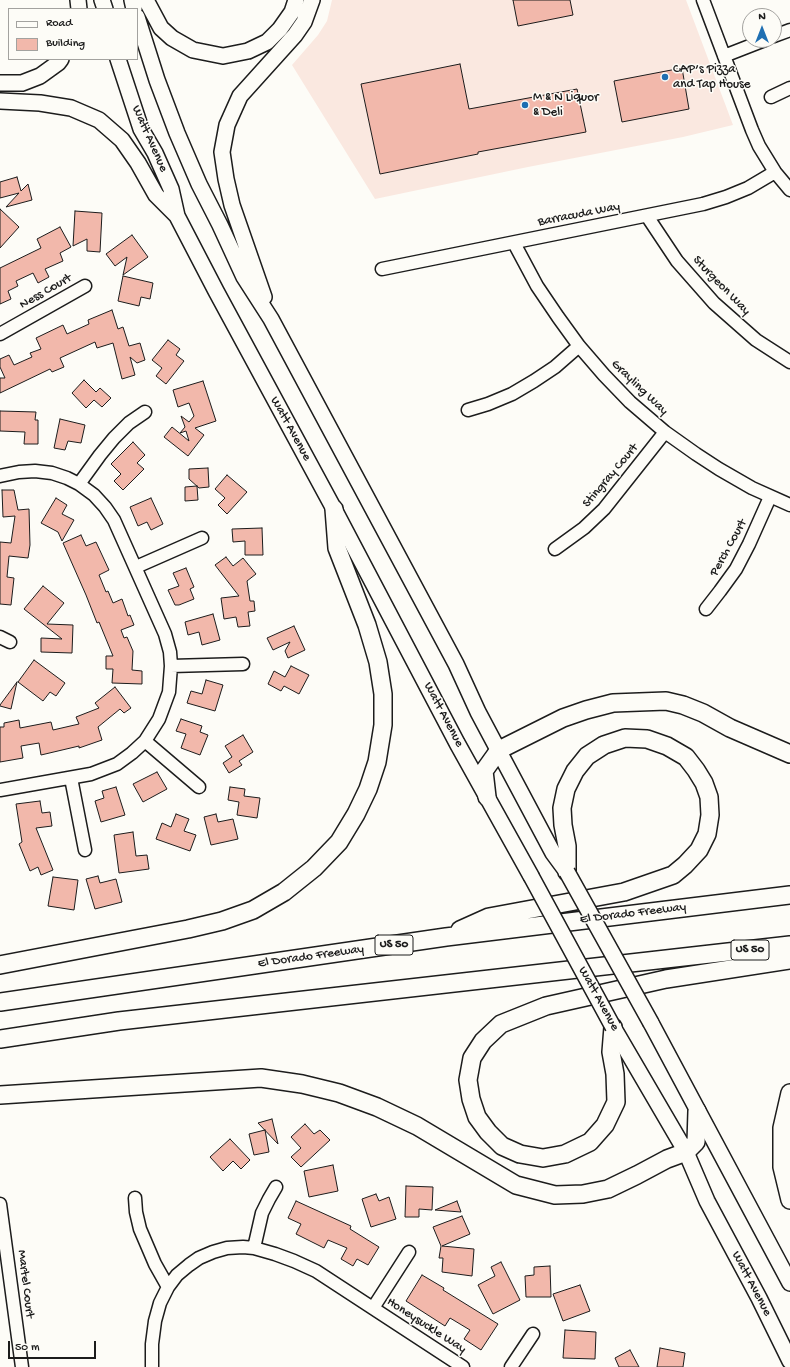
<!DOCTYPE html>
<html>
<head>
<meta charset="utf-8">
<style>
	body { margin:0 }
	#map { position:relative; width:790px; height:1367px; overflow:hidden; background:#fdfcf7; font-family:"Gochi Hand",sans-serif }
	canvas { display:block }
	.legend { position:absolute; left:8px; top:8px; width:130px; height:52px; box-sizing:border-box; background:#fdfcf7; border:1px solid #a3a29f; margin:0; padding:5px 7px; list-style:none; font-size:12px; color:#1c1c1c }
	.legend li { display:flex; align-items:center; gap:8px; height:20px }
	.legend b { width:20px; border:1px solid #a3a29f }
	.north { position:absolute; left:742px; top:8px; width:40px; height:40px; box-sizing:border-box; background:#fdfcf7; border:1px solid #a3a29f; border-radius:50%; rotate:0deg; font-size:11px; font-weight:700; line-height:16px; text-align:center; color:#1c1c1c }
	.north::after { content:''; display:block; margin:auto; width:14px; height:18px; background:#1f6fb2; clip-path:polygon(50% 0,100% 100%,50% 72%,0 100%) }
	.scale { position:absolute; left:8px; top:1341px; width:88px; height:18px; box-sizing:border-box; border:2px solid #1c1c1c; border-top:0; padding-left:5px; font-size:12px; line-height:14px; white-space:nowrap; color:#1c1c1c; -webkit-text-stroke:3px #fdfcf7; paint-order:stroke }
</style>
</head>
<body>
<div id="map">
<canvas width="790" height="1367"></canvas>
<ul class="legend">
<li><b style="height:5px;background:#fdfcf7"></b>Road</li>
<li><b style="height:11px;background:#f2b8ab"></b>Building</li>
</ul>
<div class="north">N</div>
<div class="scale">50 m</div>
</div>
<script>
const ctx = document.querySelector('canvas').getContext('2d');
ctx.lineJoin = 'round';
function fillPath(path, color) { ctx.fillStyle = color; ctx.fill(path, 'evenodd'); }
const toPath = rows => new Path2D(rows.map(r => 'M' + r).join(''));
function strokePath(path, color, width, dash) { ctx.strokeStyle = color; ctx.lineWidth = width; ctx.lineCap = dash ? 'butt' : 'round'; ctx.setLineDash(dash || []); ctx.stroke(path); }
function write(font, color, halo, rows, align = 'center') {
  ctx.font = font + ' "Gochi Hand",sans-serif'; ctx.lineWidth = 3; ctx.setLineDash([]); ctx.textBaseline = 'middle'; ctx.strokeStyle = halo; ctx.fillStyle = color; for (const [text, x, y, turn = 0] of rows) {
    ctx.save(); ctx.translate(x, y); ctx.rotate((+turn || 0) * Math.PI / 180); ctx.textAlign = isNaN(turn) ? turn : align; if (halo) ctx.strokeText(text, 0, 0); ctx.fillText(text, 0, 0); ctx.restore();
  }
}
fillPath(toPath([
	[332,0,686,0,733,125,683,137,528,167,375,199,292,65,318,35,327,21]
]), '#fae8e0');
const building = toPath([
	[513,0,570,0,573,15,518,26,513,0],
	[460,64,469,109,577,89,586,132,478,152,478,154,380,174,361,84,460,64],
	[682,68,689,109,622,122,614,81,682,68],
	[17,177,21,191,28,184,32,200,6,207,19,193,0,198,0,182,17,177],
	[0,209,19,227,0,248,0,209],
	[75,211,102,213,100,252,87,251,87,239,73,246,75,211],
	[60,227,71,247,60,253,63,261,45,269,49,277,38,283,33,273,16,281,18,286,8,291,11,299,0,304,0,268,41,248,37,239,60,227],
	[132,235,148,257,123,275,127,257,115,266,106,254,132,235],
	[123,276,153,283,150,299,141,297,139,306,118,301,123,276],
	[112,310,118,329,123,327,129,346,140,343,145,360,137,363,130,357,135,375,122,379,113,343,97,348,95,342,60,358,64,367,52,372,50,369,0,393,0,378,5,378,0,367,0,359,9,355,14,365,32,357,30,353,41,349,36,338,63,325,67,334,89,324,88,320,112,310],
	[168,340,180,349,176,355,184,361,166,384,156,376,162,368,152,360,168,340],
	[84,380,96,392,100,388,111,398,102,407,94,400,86,408,72,393,84,380],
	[203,381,216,421,195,428,204,435,188,456,164,437,172,427,189,441,186,431,180,433,185,427,181,416,189,422,194,416,189,403,178,407,173,390,203,381],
	[0,411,36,412,35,420,38,420,38,444,24,444,25,432,0,431,0,411],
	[60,419,85,425,81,443,68,441,65,450,54,448,60,419],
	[133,442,145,455,137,463,144,469,123,490,114,481,121,474,111,464,133,442],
	[208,468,209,487,199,488,189,479,189,469,208,468],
	[227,475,247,492,227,514,218,505,225,498,215,489,227,475],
	[197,486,198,500,185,501,185,487,197,486],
	[2,490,14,490,18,510,29,509,30,545,28,558,9,556,7,577,14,578,11,605,0,604,0,542,11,543,15,516,3,517,2,490],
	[56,498,67,505,62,514,74,520,62,541,58,532,41,523,56,498],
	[151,498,163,524,151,530,147,522,138,526,130,507,151,498],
	[262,528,263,555,245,555,245,541,233,542,232,529,262,528],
	[81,535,86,546,96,542,109,570,99,575,106,592,108,591,113,603,122,599,128,616,130,615,134,625,121,630,124,638,127,637,133,651,132,670,142,671,142,684,112,683,113,669,106,669,106,656,113,656,99,622,97,623,86,595,63,543,81,535],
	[226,557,233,566,243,558,256,574,247,581,250,601,254,601,255,611,248,612,250,626,238,627,236,617,224,619,221,598,239,596,215,565,226,557],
	[186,568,194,587,190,589,194,599,179,605,175,605,168,590,179,586,173,573,186,568],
	[43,586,64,603,47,624,73,625,72,653,41,652,41,638,62,639,24,609,43,586],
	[213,614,220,640,202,645,199,632,188,635,185,622,213,614],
	[294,626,305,650,288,658,285,651,290,642,273,650,267,638,294,626],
	[34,660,65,683,56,696,50,692,43,701,18,682,34,660],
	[291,666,309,675,299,694,284,686,281,691,268,684,274,671,285,677,291,666],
	[206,680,223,685,215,711,187,703,191,691,202,694,206,680],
	[17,682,11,709,0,706,0,705,17,682],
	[115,687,131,708,124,713,120,709,98,727,102,740,79,748,79,746,41,755,39,743,21,746,23,758,0,762,0,727,4,727,4,723,19,720,20,728,51,722,53,730,79,724,76,717,99,708,95,703,115,687],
	[181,719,202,726,200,732,208,735,200,755,181,748,186,734,176,731,181,719],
	[243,735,253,752,239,761,242,765,229,773,223,763,232,757,225,746,243,735],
	[157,772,167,789,143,802,133,784,157,772],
	[116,787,125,815,101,822,95,801,104,798,102,791,116,787],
	[230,787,245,789,244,796,260,798,257,818,237,815,239,802,228,800,230,787],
	[40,801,42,813,50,812,52,826,36,828,53,870,41,875,38,867,30,871,19,844,22,842,16,804,40,801],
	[176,814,189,819,184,831,196,835,190,851,156,839,162,823,171,827,176,814],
	[216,814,218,822,233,819,238,839,211,845,204,817,216,814],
	[133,832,136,856,147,855,149,869,119,873,114,835,133,832],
	[98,876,100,883,116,879,122,902,95,909,86,879,98,876],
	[53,877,78,880,74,910,48,906,53,877],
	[272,1119,278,1144,258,1123,272,1119],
	[305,1124,314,1134,320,1130,330,1140,301,1167,291,1157,301,1148,291,1137,305,1124],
	[265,1130,269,1152,254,1155,249,1134,265,1130],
	[230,1139,250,1160,241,1169,233,1161,223,1171,210,1157,230,1139],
	[333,1165,338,1191,309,1197,304,1171,333,1165],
	[406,1186,433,1187,432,1210,419,1209,419,1217,405,1217,406,1186],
	[376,1194,379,1201,389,1197,396,1219,371,1227,362,1199,376,1194],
	[296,1201,351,1226,350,1229,379,1247,368,1265,357,1259,353,1266,341,1259,347,1248,328,1240,324,1248,296,1234,301,1224,288,1218,296,1201],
	[457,1201,461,1212,435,1210,457,1201],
	[462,1216,470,1234,442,1246,474,1249,472,1276,442,1272,443,1258,439,1258,441,1246,433,1227,462,1216],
	[501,1262,520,1300,493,1314,478,1285,495,1276,491,1267,501,1262],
	[550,1266,551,1297,526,1297,525,1276,534,1275,534,1267,550,1266],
	[422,1275,444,1288,443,1290,498,1324,481,1350,464,1339,470,1330,450,1318,445,1326,406,1301,422,1275],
	[580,1285,590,1311,563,1321,553,1294,580,1285],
	[565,1330,596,1332,595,1359,563,1358,565,1330],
	[660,1348,685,1353,683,1367,657,1367,660,1348],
	[630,1350,639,1367,619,1367,615,1358,630,1350]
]);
fillPath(building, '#f2b8ab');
strokePath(building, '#1c1c1c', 1);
const minor = toPath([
	[703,0,752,130,759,146,775,172,790,190],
	[774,36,790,30],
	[724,56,765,40],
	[771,97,790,88],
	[647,216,677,261,714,303,756,340,790,362],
	[514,243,537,286,558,317,579,346,604,375,630,402,665,432,696,454,719,469,752,488,790,505],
	[382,269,703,204,726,197,748,188,775,172],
	[0,334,85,286],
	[468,410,488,404,512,394,534,381,555,367,579,346],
	[0,476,19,472,35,471,52,473,67,478,79,484,94,495,105,507,114,520,165,634,170,652,171,666,169,692,159,719,145,741,132,753,117,764,91,774,0,790],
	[79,484,100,455,114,438,129,423,145,412],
	[555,549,584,528,604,509,665,432],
	[136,567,202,538],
	[706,609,720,591,736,569,749,544,770,497],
	[0,637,10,642],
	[171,666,243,664],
	[145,741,199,787],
	[71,778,85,850],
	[135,1198,136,1212,140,1229,155,1264,168,1287],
	[0,1204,22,1367],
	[254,1248,262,1213,269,1199,276,1187],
	[373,1308,409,1252],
	[152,1367,152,1344,155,1321,160,1303,168,1287,177,1275,189,1265,199,1258,213,1252,227,1248,243,1247,254,1248,275,1254,294,1261,316,1271,463,1367],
	[511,1367,533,1334]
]);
const major = toPath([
	[78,0,79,9],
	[102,0,105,9],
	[132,0,134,9],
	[146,0,161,28,172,38,193,50,223,56,248,51,267,42,280,29,292,12,296,0],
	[137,17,157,80,177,133,199,184,220,225,244,277,271,319,456,664,478,712,553,853,567,872],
	[118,59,141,129,155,153,171,189,177,216,216,291,334,509,457,743,531,876],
	[0,83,22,83,40,76,58,63,61,59],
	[0,101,40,103,71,108,99,120,122,140,138,163,156,195,177,216],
	[264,297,232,205,226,179,222,152,227,125,240,96,295,35,304,22,312,0],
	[651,1023,790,1283],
	[613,1027,686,1152,707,1201,759,1298,790,1361]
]);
const highway = toPath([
	[487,797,484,771,499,750,563,718,586,710,613,703,666,701,683,705,703,713,730,728,790,754],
	[460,930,489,917,624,892,673,875,685,865,699,850,707,834,710,815,709,797,704,783,696,770,686,757,667,746,647,739,625,738,604,745,587,756,575,771,566,789,562,808,563,825,567,846,567,872],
	[0,965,188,929,222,921,253,910,284,892,314,868,339,842,356,814,368,789,377,762,383,725,383,694,378,662,367,625,337,548,334,509],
	[0,1002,446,937,790,895],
	[613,1027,611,1052,615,1074,616,1102,605,1125,590,1142,565,1154,543,1158,520,1154,502,1146,488,1132,477,1117,471,1099,468,1080,472,1058,483,1041,501,1024,546,1006,666,979,790,960],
	[0,1039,119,1021,790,945],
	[790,1093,782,1128,782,1167,790,1200],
	[0,1095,261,1078,302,1084,339,1093,377,1107,417,1126,516,1185,555,1195,583,1194,608,1189,637,1175,667,1159,686,1152,696,1142,697,1111]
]);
strokePath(minor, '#1c1c1c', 15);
strokePath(major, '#1c1c1c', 18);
strokePath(highway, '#1c1c1c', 20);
strokePath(minor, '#fdfcf7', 12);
strokePath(major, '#fdfcf7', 15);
strokePath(highway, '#fdfcf7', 17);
const majorBridge = toPath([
	[567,872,651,1023],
	[531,876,613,1027]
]);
strokePath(majorBridge, '#1c1c1c', 18, []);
strokePath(majorBridge, '#fdfcf7', 15);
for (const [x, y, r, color] of [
	[665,77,4,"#1f6fb2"],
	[525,105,4,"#1f6fb2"]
]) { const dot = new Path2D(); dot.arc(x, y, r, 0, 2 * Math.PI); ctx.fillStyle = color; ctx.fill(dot); strokePath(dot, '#fdfcf7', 1.5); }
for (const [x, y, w] of [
	[394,945,38],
	[750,950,38]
]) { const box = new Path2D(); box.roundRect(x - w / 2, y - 10, w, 20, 3); ctx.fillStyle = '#fdfcf7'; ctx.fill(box); strokePath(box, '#1c1c1c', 1); }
write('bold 12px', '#1c1c1c', null, [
	["US 50",394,945],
	["US 50",750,950]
]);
write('13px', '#1c1c1c', '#fdfcf7', [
	["CAP’s Pizza",673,70],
	["and Tap House",673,85],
	["M & N Liquor",533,98],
	["& Deli",533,113]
], 'left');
write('13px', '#1c1c1c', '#fdfcf7', [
	["Watt Avenue",149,139,66],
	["Barracuda Way",579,215,-11],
	["Sturgeon Way",721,286,46],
	["Ness Court",46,292,-30],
	["Grayling Way",639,388,44],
	["Watt Avenue",290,429,61],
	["Stingray Court",611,476,-50],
	["Perch Court",729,548,-61],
	["Watt Avenue",443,715,62],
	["El Dorado Freeway",633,914,-7],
	["El Dorado Freeway",311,957,-8],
	["Watt Avenue",598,999,61],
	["Martel Court",25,1284,83],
	["Watt Avenue",751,1284,62],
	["Honeysuckle Way",426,1326,33]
]);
</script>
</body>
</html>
